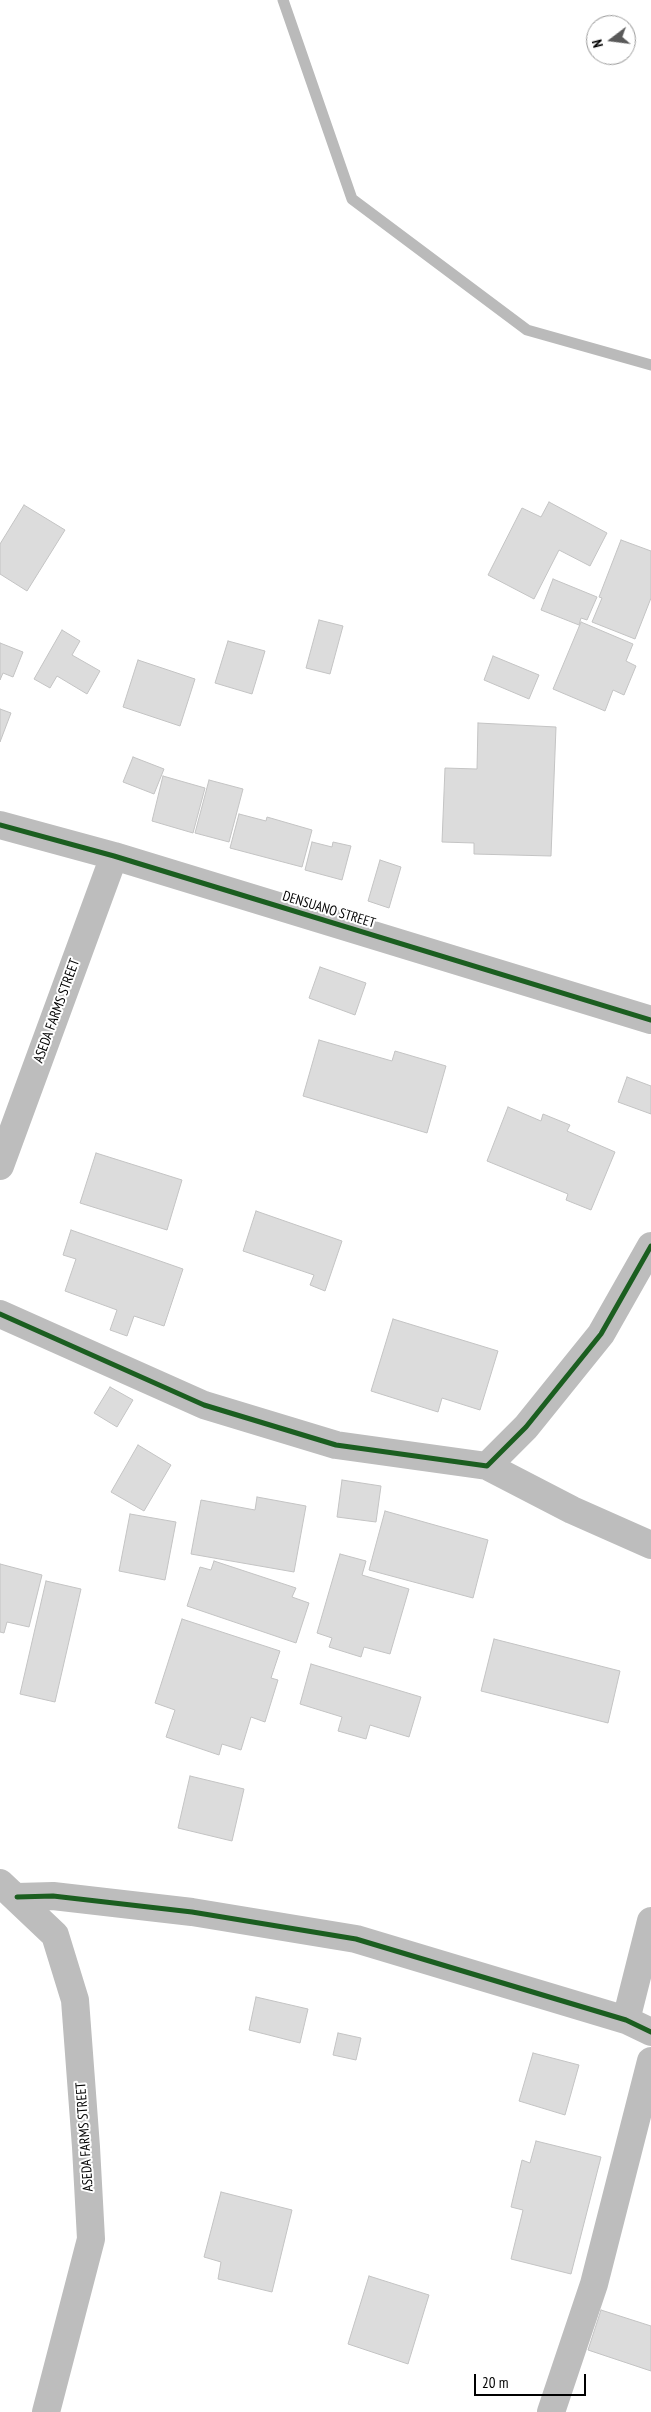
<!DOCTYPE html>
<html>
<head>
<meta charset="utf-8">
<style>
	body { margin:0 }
	#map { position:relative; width:651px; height:2412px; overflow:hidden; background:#fff; font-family:"PT Sans Narrow",sans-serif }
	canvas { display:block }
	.north { position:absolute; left:586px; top:15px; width:50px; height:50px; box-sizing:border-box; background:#fff; border:1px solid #999; border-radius:50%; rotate:255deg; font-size:14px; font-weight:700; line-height:20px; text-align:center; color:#000 }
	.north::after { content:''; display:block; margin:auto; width:18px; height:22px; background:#595959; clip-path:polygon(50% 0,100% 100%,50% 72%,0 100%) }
	.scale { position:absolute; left:474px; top:2374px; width:112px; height:22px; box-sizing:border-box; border:2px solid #000; border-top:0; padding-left:6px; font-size:15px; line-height:18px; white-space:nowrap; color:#000; -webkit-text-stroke:4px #fff; paint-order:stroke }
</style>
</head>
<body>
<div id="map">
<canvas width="651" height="2412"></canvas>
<div class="north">N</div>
<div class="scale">20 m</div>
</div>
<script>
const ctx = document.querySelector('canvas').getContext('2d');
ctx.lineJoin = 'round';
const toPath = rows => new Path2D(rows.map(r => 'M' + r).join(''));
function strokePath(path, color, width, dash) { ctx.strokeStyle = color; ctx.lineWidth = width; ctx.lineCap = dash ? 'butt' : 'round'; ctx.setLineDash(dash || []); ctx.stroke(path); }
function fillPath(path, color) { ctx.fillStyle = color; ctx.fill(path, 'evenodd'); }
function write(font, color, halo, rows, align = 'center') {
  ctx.font = font + ' "PT Sans Narrow",sans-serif'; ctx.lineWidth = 4; ctx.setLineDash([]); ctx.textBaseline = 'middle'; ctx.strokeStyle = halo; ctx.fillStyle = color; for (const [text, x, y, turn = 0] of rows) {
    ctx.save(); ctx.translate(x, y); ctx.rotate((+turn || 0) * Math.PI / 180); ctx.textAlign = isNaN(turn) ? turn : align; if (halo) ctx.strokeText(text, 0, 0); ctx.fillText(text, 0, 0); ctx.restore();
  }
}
strokePath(toPath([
	[283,0,352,199,527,330,651,365]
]), '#bababa', 11);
const building = toPath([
	[549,502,607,533,590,566,559,550,534,599,488,575,522,508,541,517,549,502],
	[24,505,65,530,27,591,0,574,0,544,24,505],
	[621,540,651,551,651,598,635,639,592,622,602,598,599,597,621,540],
	[553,579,597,597,587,620,581,618,579,625,541,610,553,579],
	[319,620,343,626,330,674,306,668,319,620],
	[581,622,633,644,626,661,636,666,624,695,613,690,605,711,553,689,581,622],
	[62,630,80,641,72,655,100,671,87,694,57,676,50,688,34,679,62,630],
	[228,641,265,651,252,694,215,683,228,641],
	[0,643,23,652,13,677,3,673,0,680,0,643],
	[493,656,539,675,529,699,484,680,493,656],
	[138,660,195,679,180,726,123,707,138,660],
	[0,709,11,713,0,742,0,709],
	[478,723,556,727,551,856,474,854,474,843,442,842,445,768,477,769,478,723],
	[133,757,164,769,154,794,123,782,133,757],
	[163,776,205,788,193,833,152,821,163,776],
	[209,780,243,789,229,842,195,833,209,780],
	[239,814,266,821,267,817,312,830,302,867,230,848,239,814],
	[312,842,332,847,333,842,351,846,342,880,305,870,312,842],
	[380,860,401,867,389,908,368,901,380,860],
	[320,967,366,983,355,1015,309,998,320,967],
	[319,1040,392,1061,395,1051,446,1066,427,1133,303,1096,319,1040],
	[627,1077,651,1086,651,1114,618,1102,627,1077],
	[508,1107,541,1121,543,1114,570,1125,567,1131,615,1152,591,1210,566,1200,568,1194,487,1161,508,1107],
	[96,1153,182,1180,167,1230,80,1203,96,1153],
	[256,1211,342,1241,325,1291,310,1285,314,1275,243,1251,256,1211],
	[71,1230,183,1269,164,1326,134,1316,127,1336,110,1330,117,1310,65,1291,76,1259,63,1255,71,1230],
	[393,1319,498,1351,480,1410,442,1398,438,1412,371,1391,393,1319],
	[110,1387,133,1400,117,1427,94,1413,110,1387],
	[138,1445,171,1465,144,1511,111,1492,138,1445],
	[342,1480,381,1486,376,1522,337,1517,342,1480],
	[257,1497,306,1506,294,1572,191,1554,201,1500,255,1510,257,1497],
	[385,1511,488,1540,473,1598,369,1570,385,1511],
	[130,1514,176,1522,165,1580,119,1571,130,1514],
	[340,1554,366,1561,362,1575,409,1589,390,1654,364,1647,361,1657,329,1647,332,1638,317,1633,340,1554],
	[214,1561,296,1588,292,1597,309,1603,296,1643,187,1606,200,1567,211,1570,214,1561],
	[0,1564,42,1575,29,1627,7,1622,4,1633,0,1632,0,1564],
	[46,1581,81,1589,55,1702,20,1694,46,1581],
	[182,1619,280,1651,271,1678,278,1680,265,1722,251,1717,241,1750,222,1744,219,1755,166,1737,175,1710,155,1703,182,1619],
	[494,1639,620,1671,608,1723,481,1691,494,1639],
	[311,1664,421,1697,409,1737,370,1725,366,1739,338,1731,342,1717,300,1704,311,1664],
	[190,1776,244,1789,232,1841,178,1828,190,1776],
	[256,1997,308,2009,300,2043,249,2030,256,1997],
	[338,2033,361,2038,356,2060,333,2055,338,2033],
	[533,2053,579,2065,565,2115,519,2101,533,2053],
	[536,2141,601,2157,571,2274,511,2259,523,2210,511,2207,522,2160,530,2163,536,2141],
	[221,2192,292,2210,272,2292,218,2279,221,2262,204,2257,221,2192],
	[369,2276,429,2295,408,2364,348,2344,369,2276],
	[601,2310,651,2326,651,2371,588,2350,601,2310]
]);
fillPath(building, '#dcdcdc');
strokePath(building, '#c4c4c4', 1);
strokePath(toPath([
	[0,825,114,856,651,1020],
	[0,1166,114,856],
	[0,1314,204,1405,336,1445,487,1466,526,1427,601,1334,651,1246],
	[487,1466,572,1510,651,1545],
	[0,1883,55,1935,75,2000,86,2147,91,2239,46,2412],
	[17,1897,53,1896,192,1912,356,1939,626,2020,651,2032],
	[626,2020,651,1921],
	[551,2412,594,2284,651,2061]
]), '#bdbdbd', 28);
strokePath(toPath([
	[0,825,114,856,651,1020],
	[0,1314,204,1405,336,1445,487,1466,526,1427,601,1334,651,1246],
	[17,1897,53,1896,192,1912,356,1939,626,2020,651,2032]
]), '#1b5e20', 5);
write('14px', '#000', '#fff', [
	["DENSUANO STREET",329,910,17],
	["ASEDA FARMS STREET",57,1011,-70],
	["ASEDA FARMS STREET",85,2137,-94]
]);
</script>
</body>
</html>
